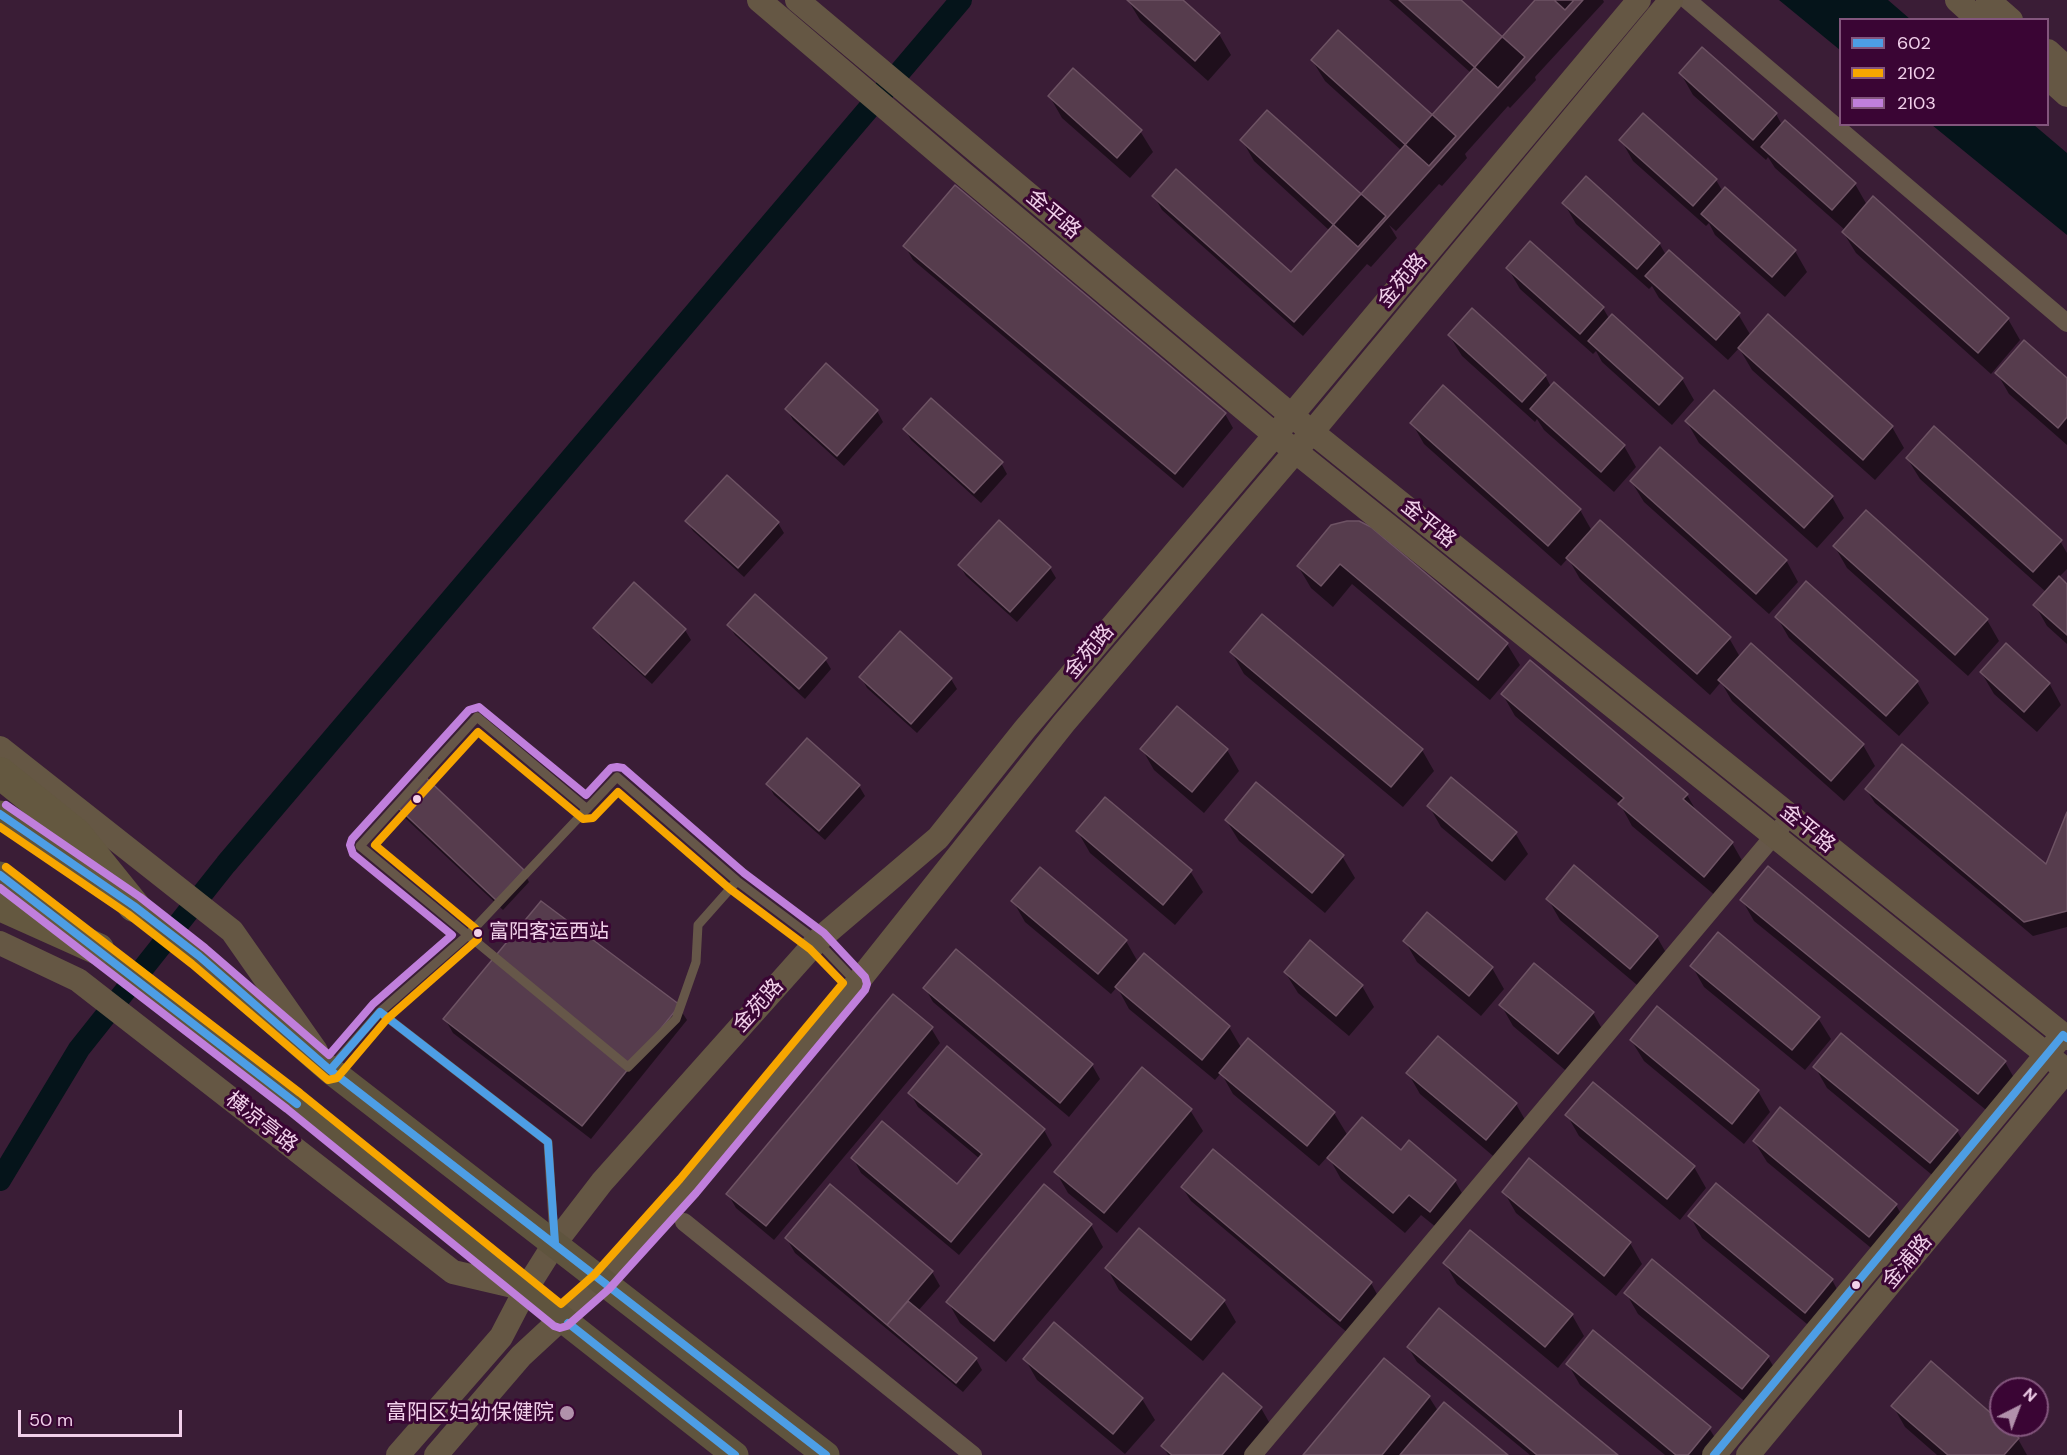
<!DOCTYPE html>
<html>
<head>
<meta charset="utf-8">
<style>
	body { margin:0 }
	#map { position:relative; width:2067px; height:1455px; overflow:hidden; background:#3a1d36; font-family:"DM Sans",sans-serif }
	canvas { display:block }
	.legend { position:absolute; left:1839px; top:18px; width:210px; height:108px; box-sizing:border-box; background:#3a0534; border:2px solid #83567d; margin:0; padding:8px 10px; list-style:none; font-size:18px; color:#f1d0ea }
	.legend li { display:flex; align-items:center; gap:12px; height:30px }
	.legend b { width:30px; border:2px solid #83567d }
	.north { position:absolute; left:1989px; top:1377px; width:60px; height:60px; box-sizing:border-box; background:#3a0534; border:2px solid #83567d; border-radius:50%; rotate:42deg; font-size:16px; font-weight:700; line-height:24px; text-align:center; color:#f1d0ea }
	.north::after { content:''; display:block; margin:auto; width:21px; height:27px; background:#b191ab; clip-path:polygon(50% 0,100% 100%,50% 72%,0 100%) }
	.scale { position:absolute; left:18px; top:1410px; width:164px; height:27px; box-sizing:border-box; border:3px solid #f1d0ea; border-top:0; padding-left:8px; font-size:18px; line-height:21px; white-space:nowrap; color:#f1d0ea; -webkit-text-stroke:4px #3a0534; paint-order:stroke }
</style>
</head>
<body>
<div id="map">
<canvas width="2067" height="1455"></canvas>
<ul class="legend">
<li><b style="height:8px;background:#4d9ee5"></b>602</li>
<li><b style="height:8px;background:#f7a600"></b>2102</li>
<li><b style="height:8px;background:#c07fdc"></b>2103</li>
</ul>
<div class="north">N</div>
<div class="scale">50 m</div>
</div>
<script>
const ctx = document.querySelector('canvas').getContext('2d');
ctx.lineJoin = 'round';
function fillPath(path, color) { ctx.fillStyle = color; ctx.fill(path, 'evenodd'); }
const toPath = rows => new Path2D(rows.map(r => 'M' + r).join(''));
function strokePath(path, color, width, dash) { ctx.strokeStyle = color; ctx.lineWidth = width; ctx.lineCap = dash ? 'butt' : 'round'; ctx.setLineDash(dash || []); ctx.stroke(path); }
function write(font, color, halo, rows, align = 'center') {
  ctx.font = font + ' "DM Sans","Noto Sans SC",sans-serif'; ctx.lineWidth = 6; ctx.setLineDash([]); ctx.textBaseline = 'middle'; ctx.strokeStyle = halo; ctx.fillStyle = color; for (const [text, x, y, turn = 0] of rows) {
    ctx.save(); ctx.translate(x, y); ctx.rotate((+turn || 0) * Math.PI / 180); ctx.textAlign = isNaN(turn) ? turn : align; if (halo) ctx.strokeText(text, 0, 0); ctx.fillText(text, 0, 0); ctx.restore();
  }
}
fillPath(toPath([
	[1779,0,1888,0,1910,19,1840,20,1840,50],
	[1932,125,2034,125,2067,153,2067,235]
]), '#05141a');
fillPath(toPath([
	[1128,0,1181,0,1219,34,1231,55,1208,81,1140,20],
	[1389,0,1459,0,1502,39,1537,0,1603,0,1604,2,1535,77,1536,80,1510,108,1508,106,1465,154,1467,158,1442,186,1439,184,1396,231,1389,225,1397,238,1371,267,1367,264,1303,336,1162,210,1154,196,1291,274,1330,231,1254,161,1242,140,1361,196,1402,151,1325,81,1312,60,1433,116,1471,73],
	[1681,74,1776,114,1782,125,1785,122,1855,184,1867,205,1873,199,2008,319,2020,340,1991,374,1856,253,1843,232,1845,230,1775,168,1768,157,1766,160,1693,95],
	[1050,97,1140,131,1153,152,1130,178,1062,118],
	[1643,115,1716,180,1723,192,1795,251,1807,272,1785,297,1715,235,1709,223,1706,226,1633,161,1621,140],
	[1564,203,1659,243,1666,255,1738,314,1751,336,1892,427,1904,448,1875,480,1752,370,1739,348,1728,360,1659,298,1652,286,1649,289,1576,224],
	[905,246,1225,414,1233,428,1183,488,913,260],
	[1508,268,1603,308,1610,320,1682,379,1694,400,1672,425,1602,362,1596,351,1593,354,1520,289],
	[1449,335,1545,375,1551,387,1624,446,1636,467,1614,492,1544,430,1537,419,1535,422,1462,356],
	[826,365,877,411,883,422,844,466,793,420,787,409],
	[1997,373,2067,380,2067,445,2009,394],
	[1687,422,1832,497,1844,518,1817,548,1699,443],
	[1412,423,1580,510,1592,531,1729,638,1740,657,1863,745,1875,766,1844,801,1732,701,1721,682,1710,695,1580,579,1568,558,1561,566,1424,444],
	[905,429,1001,463,1007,474,981,503,911,440],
	[1907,458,2060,541,2067,553,2067,569,2058,578,2067,586,2067,644,2047,626,2035,605,2046,592,1920,479],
	[1631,481,1786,560,1798,582,1769,614,1644,502],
	[687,521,778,523,784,533,744,577,693,531],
	[1370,529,1507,644,1520,665,1490,700,1352,584,1333,607,1311,588,1298,566],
	[1835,547,1987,620,1999,641,1968,676,1847,568],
	[960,566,1050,568,1056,578,1017,622,966,576],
	[1777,617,1917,682,1929,703,1899,736,1789,638],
	[729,625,825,659,831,669,805,699,735,635],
	[595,628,685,630,691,640,652,684,601,638],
	[1232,653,1422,750,1434,771,1403,807,1244,674],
	[1981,672,2049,683,2061,705,2037,732,1994,694],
	[861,677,951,679,957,689,917,733,867,688],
	[1503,695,1687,795,1698,814,1732,843,1744,864,1717,897,1632,826,1620,804,1515,716],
	[1142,749,1227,750,1239,771,1204,813,1154,770],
	[768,784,859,786,865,796,825,840,774,795],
	[1866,789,2047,867,2067,816,2067,927,2033,936,1875,803],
	[396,805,523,871,529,882,503,910,402,815],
	[1429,806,1515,833,1528,854,1505,881,1441,827],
	[1226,820,1342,856,1355,878,1325,913,1239,841],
	[1078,832,1190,871,1203,892,1175,925,1090,853],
	[1548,899,1657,937,1669,958,1643,990,1560,920],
	[1742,900,2005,1062,2017,1083,1991,1114,1754,921],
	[1013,901,1126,941,1138,962,1144,955,1229,1027,1242,1049,1334,1113,1348,1136,1401,1152,1409,1142,1455,1181,1467,1202,1442,1232,1421,1215,1405,1233,1341,1179,1328,1156,1319,1166,1233,1094,1221,1073,1215,1080,1129,1009,1117,987,1111,994,1025,922],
	[1405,941,1492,968,1504,989,1481,1016,1417,962],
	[1692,966,1818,1018,1831,1039,1805,1070,1704,987],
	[1285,972,1362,986,1374,1007,1349,1036,1298,993],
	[925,988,1092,1065,1100,1079,1069,1117,933,1002],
	[1501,1005,1593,1013,1605,1034,1571,1075,1513,1026],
	[678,1006,687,1020,591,1139,453,1033,445,1019],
	[1657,1008,1758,1091,1770,1112,1744,1144,1644,1061,1631,1040],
	[931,1028,940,1043,774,1240,736,1208,728,1194],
	[1438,1038,1516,1104,1528,1125,1499,1161,1420,1094,1408,1073],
	[947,1049,1044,1130,1052,1145,959,1255,861,1173,853,1158,957,1186,980,1159,918,1107,910,1093],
	[1815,1067,1957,1131,1969,1152,1943,1184,1827,1088],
	[1190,1110,1203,1131,1117,1233,1068,1193,1056,1172],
	[1567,1115,1694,1167,1706,1188,1680,1220,1579,1136],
	[1754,1141,1896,1205,1908,1226,1882,1257,1767,1162],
	[1213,1151,1371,1283,1379,1298,1349,1334,1191,1201,1182,1187],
	[1530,1160,1630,1243,1642,1264,1616,1296,1516,1213,1504,1192],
	[1045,1187,1091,1225,1103,1247,1006,1362,960,1323,948,1302],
	[1690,1216,1832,1280,1844,1302,1818,1333,1702,1238],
	[787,1239,932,1272,940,1286,918,1311,976,1359,982,1370,963,1392,795,1253],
	[1445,1263,1572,1315,1584,1336,1558,1368,1457,1284],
	[1107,1268,1224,1301,1236,1322,1203,1361,1119,1290],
	[1626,1293,1768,1357,1780,1378,1754,1409,1638,1314],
	[1408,1347,1616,1455,1530,1455,1417,1362],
	[1025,1359,1142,1399,1155,1420,1125,1454,1037,1380],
	[1568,1364,1709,1428,1722,1449,1717,1455,1665,1455,1580,1385],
	[1429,1397,1438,1411,1506,1455,1305,1455],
	[1893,1406,2001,1424,2018,1439,2027,1455,1937,1455,1905,1427],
	[1261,1408,1273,1429,1251,1455,1168,1455,1163,1446]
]), '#0007');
strokePath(toPath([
	[0,1180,79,1049,226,864,961,0]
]), '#05141a', 22);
const building = toPath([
	[1127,0,1183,0,1220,33,1195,61,1127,0],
	[1399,0,1461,0,1525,57,1498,88,1399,0],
	[1535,0,1583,0,1294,322,1152,196,1176,169,1291,272,1535,0],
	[1554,0,1574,0,1565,10,1554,0],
	[1338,30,1456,136,1429,166,1311,60,1338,30],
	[1702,47,1777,113,1753,140,1679,73,1702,47],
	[1073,68,1142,130,1117,158,1048,96,1073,68],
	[1267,110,1386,216,1358,247,1240,140,1267,110],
	[1643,113,1717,179,1693,206,1619,140,1643,113],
	[1785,120,1856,183,1832,210,1761,147,1785,120],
	[1586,176,1660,243,1637,269,1562,203,1586,176],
	[955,185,1226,413,1175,474,903,246,955,185],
	[1725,187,1796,250,1772,277,1701,214,1725,187],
	[1873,196,2009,318,1978,353,1842,232,1873,196],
	[1530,241,1604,307,1580,334,1506,268,1530,241],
	[1669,250,1740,313,1716,340,1645,276,1669,250],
	[1472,308,1546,375,1522,402,1448,335,1472,308],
	[1612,314,1683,378,1659,405,1588,341,1612,314],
	[1768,314,1893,426,1863,460,1738,348,1768,314],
	[2024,340,2067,378,2067,417,2058,428,1995,373,2024,340],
	[826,363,878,410,837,456,785,409,826,363],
	[1554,382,1625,445,1601,472,1530,409,1554,382],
	[1443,385,1581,509,1548,546,1410,423,1443,385],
	[1714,390,1833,496,1804,528,1685,421,1714,390],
	[931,398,1003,462,974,493,903,429,931,398],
	[1934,426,2062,540,2033,572,1906,458,1934,426],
	[1660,447,1787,560,1756,594,1630,481,1660,447],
	[727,475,779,522,738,568,685,521,727,475],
	[1866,510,1988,619,1955,655,1833,546,1866,510],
	[999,520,1051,567,1010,612,958,565,999,520],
	[1600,520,1731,637,1697,674,1566,558,1600,520],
	[1347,521,1359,521,1371,527,1508,643,1478,680,1340,564,1321,586,1297,566,1331,525,1347,521],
	[2059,576,2067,584,2067,635,2033,605,2059,576],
	[1806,581,1918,681,1886,716,1775,617,1806,581],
	[634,582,686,629,645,675,593,628,634,582],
	[755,594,827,658,799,689,727,625,755,594],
	[1262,614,1423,749,1391,787,1230,652,1262,614],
	[900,631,952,678,911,724,859,677,900,631],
	[1751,643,1864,744,1831,781,1718,680,1751,643],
	[2006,643,2050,683,2024,712,1980,672,2006,643],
	[1530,660,1688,794,1683,799,1733,842,1704,877,1618,804,1624,798,1501,694,1530,660],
	[1177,706,1228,749,1192,792,1140,749,1177,706],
	[807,738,860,785,819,831,766,784,807,738],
	[1902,744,2046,864,2067,812,2067,911,2024,922,1865,789,1902,744],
	[423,775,524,870,497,901,394,804,423,775],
	[1451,777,1517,832,1492,861,1427,806,1451,777],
	[1256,782,1344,855,1312,893,1225,820,1256,782],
	[1105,797,1192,870,1163,905,1076,831,1105,797],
	[1574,865,1658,936,1630,969,1546,899,1574,865],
	[1768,866,2006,1061,1978,1094,1740,900,1768,866],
	[1040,867,1127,940,1098,974,1011,901,1040,867],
	[541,901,680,1005,582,1126,443,1019,541,901],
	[1427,912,1493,967,1469,996,1403,941,1427,912],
	[1718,932,1820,1017,1792,1050,1690,966,1718,932],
	[1310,940,1363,985,1336,1016,1284,972,1310,940],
	[956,949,1093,1064,1060,1103,923,988,956,949],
	[1144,953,1230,1026,1202,1060,1115,987,1144,953],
	[1534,963,1594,1012,1558,1054,1499,1005,1534,963],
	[893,994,933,1027,766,1226,726,1194,893,994],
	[1657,1006,1759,1090,1732,1124,1630,1040,1657,1006],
	[1841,1033,1958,1130,1930,1163,1813,1067,1841,1033],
	[1438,1036,1517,1103,1486,1140,1406,1073,1438,1036],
	[1248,1038,1335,1112,1307,1146,1219,1073,1248,1038],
	[947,1046,1045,1129,951,1242,851,1158,882,1121,957,1184,982,1154,908,1093,947,1046],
	[1142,1067,1192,1109,1104,1213,1054,1172,1142,1067],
	[1593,1082,1695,1166,1667,1199,1565,1115,1593,1082],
	[1780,1107,1897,1204,1869,1237,1753,1141,1780,1107],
	[1362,1117,1401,1150,1409,1140,1456,1180,1430,1212,1409,1195,1393,1213,1327,1158,1362,1117],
	[1213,1149,1372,1282,1340,1321,1181,1187,1213,1149],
	[1529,1158,1631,1242,1604,1276,1502,1192,1529,1158],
	[1716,1183,1833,1279,1805,1313,1688,1216,1716,1183],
	[830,1184,933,1271,887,1325,785,1238,830,1184],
	[1044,1184,1092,1224,994,1341,946,1302,1044,1184],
	[1139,1228,1225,1300,1191,1340,1105,1268,1139,1228],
	[1470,1230,1573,1314,1545,1347,1443,1263,1470,1230],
	[1652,1259,1769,1356,1742,1389,1624,1293,1652,1259],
	[908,1301,977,1358,956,1383,887,1325,908,1301],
	[1439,1308,1618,1455,1537,1455,1407,1347,1439,1308],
	[1054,1322,1143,1398,1113,1434,1023,1359,1054,1322],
	[1593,1330,1711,1427,1688,1455,1676,1455,1566,1364,1593,1330],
	[1384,1358,1430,1396,1382,1455,1303,1455,1384,1358],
	[1931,1361,2001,1422,2001,1425,2004,1425,2019,1438,2004,1455,1948,1455,1891,1406,1931,1361],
	[1223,1373,1262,1407,1222,1455,1172,1455,1161,1446,1223,1373],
	[1444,1402,1508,1455,1400,1455,1444,1402]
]);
fillPath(building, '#563c4d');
strokePath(building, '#6e5364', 1.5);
strokePath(toPath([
	[587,809,477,717,360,846,628,1067,676,1019,696,962,698,925,737,881],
	[380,1012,548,1142,554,1237],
	[331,1068,380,1012,468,935,617,777,737,881,817,941,857,983]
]), '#665749', 9);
strokePath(toPath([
	[1687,0,2067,323],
	[684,1222,973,1455],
	[1253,1455,1782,826]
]), '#665749', 18);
strokePath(toPath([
	[759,0,961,172,1275,435,2067,1071],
	[797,0,1291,415,2067,1038],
	[1957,0,1979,20],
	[1988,0,2011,20],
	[2048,51,2067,68],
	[2048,78,2067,95],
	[0,748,232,931,316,1051],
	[0,943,78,980,453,1272,526,1289],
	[398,1455,501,1337,526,1289,555,1243,602,1182,817,941,938,838,1025,729,1275,435,1639,0],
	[436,1455,521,1356,601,1282,688,1186,857,983,1064,723,1312,432,1671,0],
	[1714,1455,2056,1043],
	[1748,1455,2067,1070]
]), '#655744', 24);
strokePath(toPath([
	[0,814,134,906,199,956,330,1070,826,1455],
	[0,875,294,1101,561,1318,735,1455]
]), '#5f543e', 27);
strokePath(toPath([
	[0,773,76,834,134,906],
	[0,905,98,949]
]), '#645840', 32);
strokePath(toPath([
	[0,814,134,906,199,956,330,1070,826,1455],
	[0,875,297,1104],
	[330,1070,380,1012,548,1142,555,1243],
	[568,1323,735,1455],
	[1714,1455,2063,1035,2067,1038]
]), '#4d9ee5', 8);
strokePath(toPath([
	[0,827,128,914,192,964,328,1080,337,1078,387,1019,478,939,478,933,475,928,375,845,478,732,583,819,593,818,618,792,730,889,810,949,843,983,680,1179,594,1275,561,1304,300,1093,6,867]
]), '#f7a600', 8);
strokePath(toPath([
	[0,888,287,1109,554,1326,560,1328,567,1326,609,1289,696,1193,865,990,867,984,865,977,824,933,744,873,623,768,617,767,611,768,586,795,479,707,469,710,352,839,350,845,353,854,452,935,373,1004,329,1055,205,948,140,897,6,805]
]), '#c07fdc', 8);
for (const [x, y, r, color] of [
	[417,799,5,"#f1d0ea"],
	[478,933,5,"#f1d0ea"],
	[1856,1285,5,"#f1d0ea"],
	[567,1413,8,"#b191ab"]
]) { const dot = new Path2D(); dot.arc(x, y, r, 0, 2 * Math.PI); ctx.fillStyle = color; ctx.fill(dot); strokePath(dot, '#3a0534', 2); }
write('20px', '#f1d0ea', '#3a0534', [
	["富阳客运西站",489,933]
], 'left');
write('21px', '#f1d0ea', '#3a0534', [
	["金平路",1053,215,40],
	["金苑路",1403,281,-50],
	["金平路",1428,524,39],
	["金苑路",1090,652,-50],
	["金平路",1807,829,39],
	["金苑路",759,1006,-48],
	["横凉亭路",261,1123,38],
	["金浦路",1908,1262,-50]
]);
write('21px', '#f1d0ea', '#3a0534', [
	["富阳区妇幼保健院",554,1413]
], 'right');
</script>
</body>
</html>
